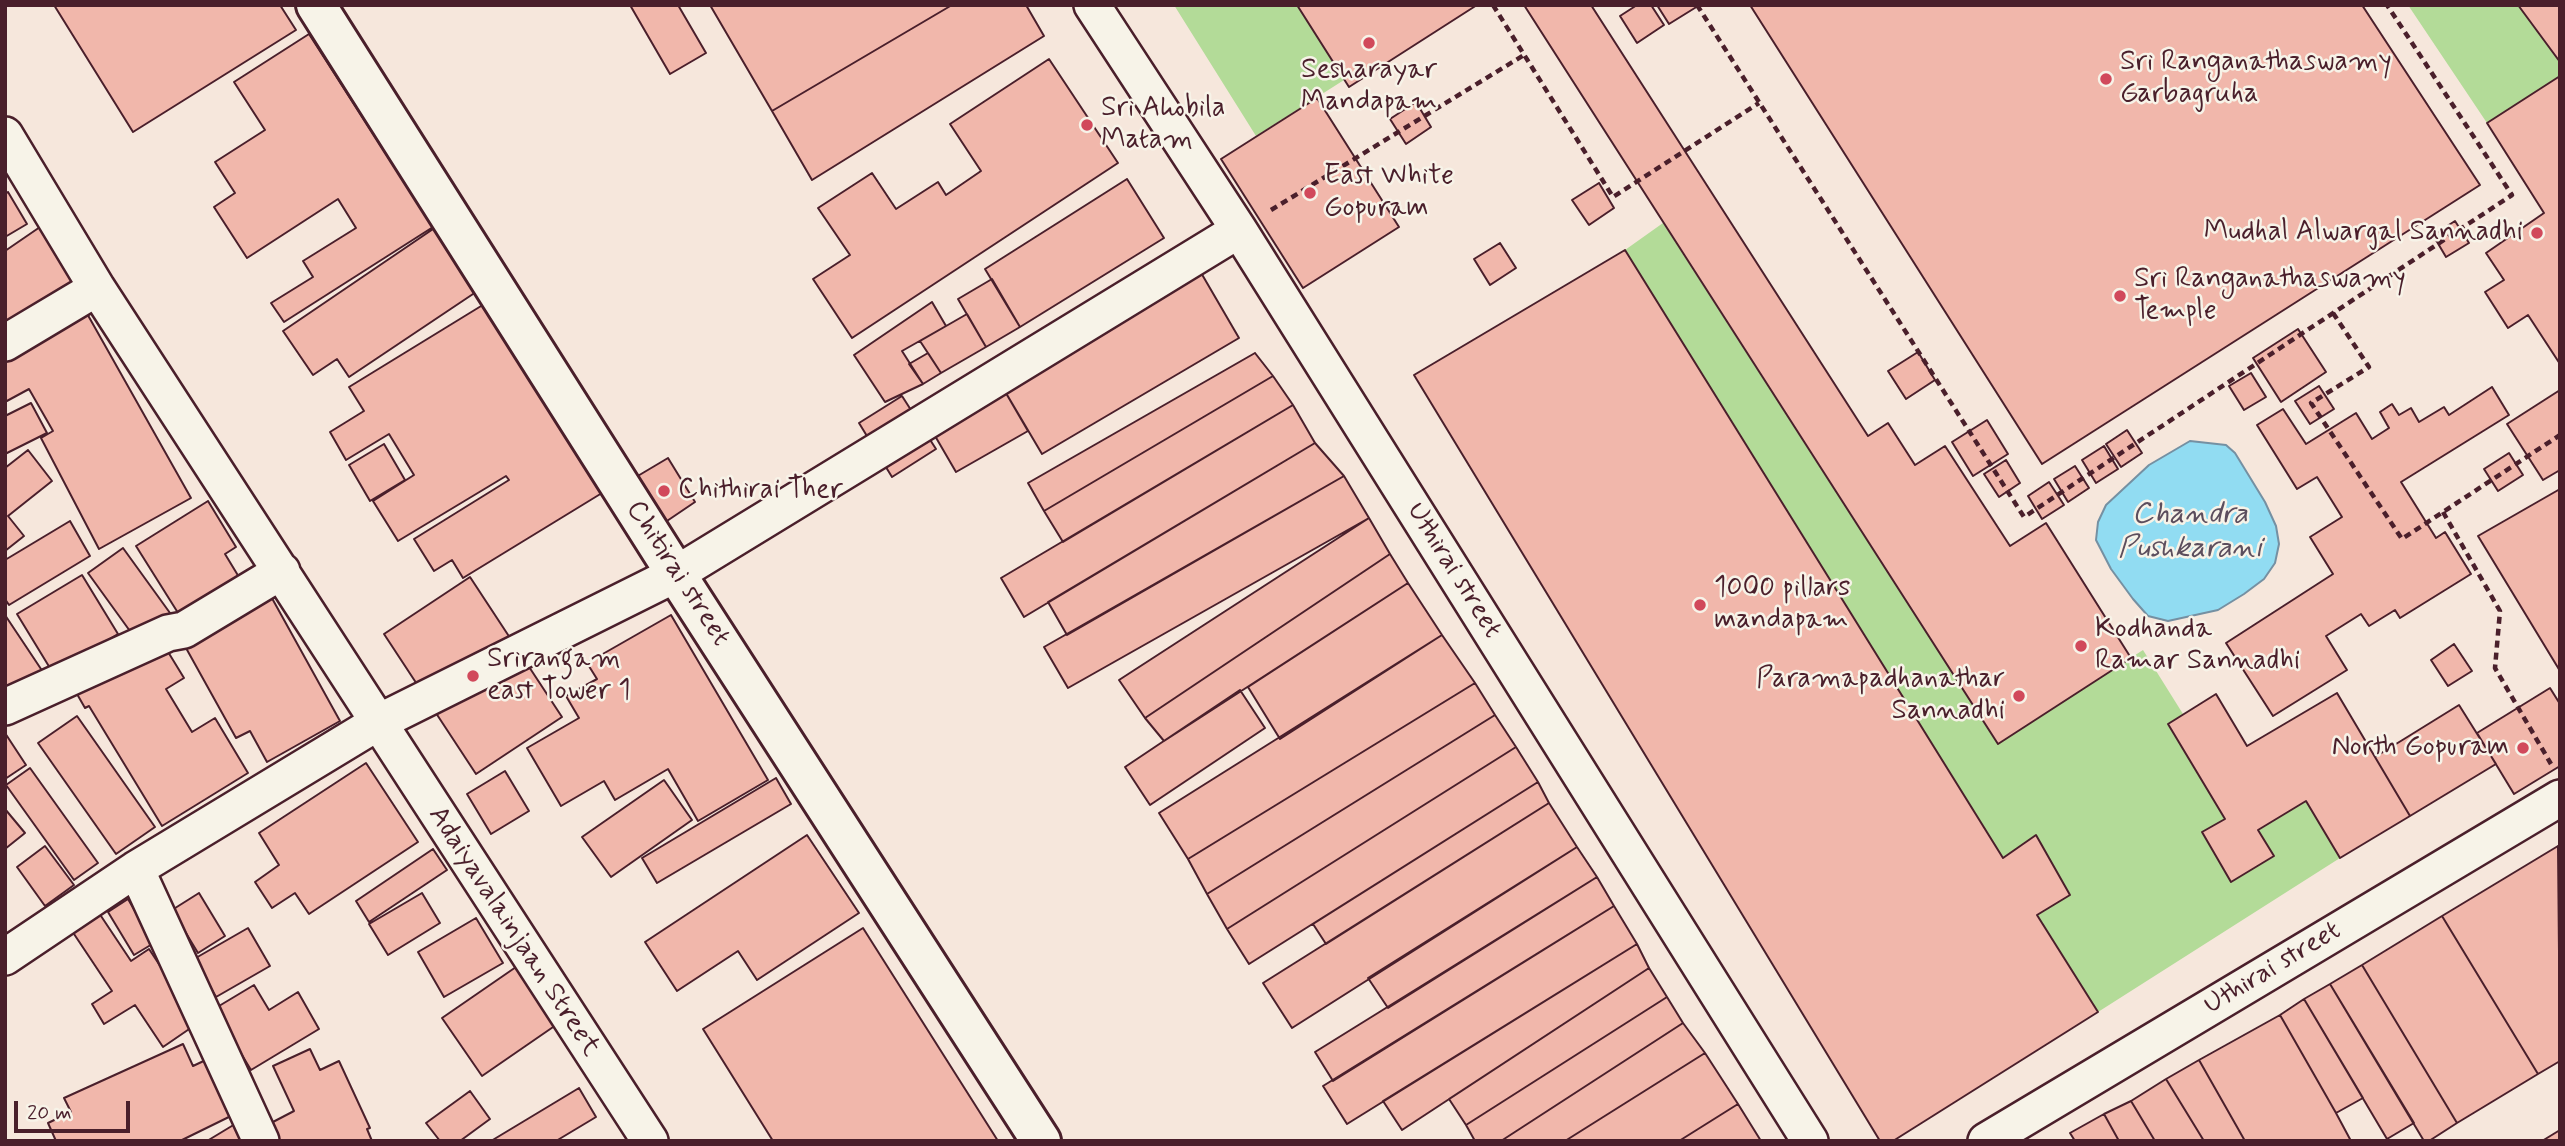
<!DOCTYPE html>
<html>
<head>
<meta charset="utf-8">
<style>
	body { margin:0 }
	#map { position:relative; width:2565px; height:1146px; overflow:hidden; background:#f6e7dc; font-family:Mynerve,sans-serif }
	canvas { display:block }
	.frame { position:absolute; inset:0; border:7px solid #4a1f2b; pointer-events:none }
	.scale { position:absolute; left:14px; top:1101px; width:116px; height:32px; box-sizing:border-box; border:4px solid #4a1f2b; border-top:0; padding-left:9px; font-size:21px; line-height:24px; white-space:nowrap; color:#4a1f2b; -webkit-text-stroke:5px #f7f3e8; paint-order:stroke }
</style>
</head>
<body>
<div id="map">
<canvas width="2565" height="1146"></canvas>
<div class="frame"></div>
<div class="scale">20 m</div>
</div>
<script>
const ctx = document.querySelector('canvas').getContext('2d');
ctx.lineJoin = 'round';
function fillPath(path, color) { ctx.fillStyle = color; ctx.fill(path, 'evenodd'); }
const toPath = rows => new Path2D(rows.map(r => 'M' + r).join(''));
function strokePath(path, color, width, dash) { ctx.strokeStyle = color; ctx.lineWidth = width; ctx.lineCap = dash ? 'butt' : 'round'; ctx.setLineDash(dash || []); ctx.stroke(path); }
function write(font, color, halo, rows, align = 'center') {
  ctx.font = font + ' Mynerve,sans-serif'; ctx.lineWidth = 5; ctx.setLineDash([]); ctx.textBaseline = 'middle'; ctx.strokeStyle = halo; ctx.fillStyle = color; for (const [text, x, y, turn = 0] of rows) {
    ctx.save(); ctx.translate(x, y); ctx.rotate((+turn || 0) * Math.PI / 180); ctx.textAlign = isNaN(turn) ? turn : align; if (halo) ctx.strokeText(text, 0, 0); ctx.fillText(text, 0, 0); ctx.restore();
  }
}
fillPath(toPath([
	[1174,5,1297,5,1344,80,1256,136],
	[2408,5,2560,5,2560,76,2487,123],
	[1663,223,1998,744,2143,650,2183,714,2168,724,2225,819,2202,832,2232,881,2273,857,2258,830,2306,801,2340,858,2098,1012,2037,915,2070,895,2036,836,2003,858,1625,250]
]), '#b3db98');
const water = toPath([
	[2190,441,2226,445,2235,453,2265,502,2276,526,2279,544,2275,563,2264,579,2244,594,2218,610,2168,621,2148,616,2133,599,2111,569,2096,540,2098,522,2106,505,2149,465,2190,441]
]);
fillPath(water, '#91dcf2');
strokePath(water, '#7590a2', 2);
const building = toPath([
	[54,5,280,5,296,30,133,132,54,5],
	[630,5,678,5,706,53,670,74,630,5],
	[710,5,952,5,772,111,710,5],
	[952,5,1026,5,1044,36,812,180,772,111,952,5],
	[1297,5,1477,5,1349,87,1297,5],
	[1524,5,1591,5,1868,436,1888,423,1915,465,1945,446,2010,546,2046,523,2131,658,1998,744,1524,5],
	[1637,5,1651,5,1664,25,1637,43,1620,16,1637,5],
	[1657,5,1698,5,1698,6,1669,24,1657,5],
	[1750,5,2362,5,2480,185,2042,464,1750,5],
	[2518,5,2560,5,2560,62,2518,5],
	[309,34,433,227,284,322,271,303,313,277,303,261,356,228,338,199,247,258,214,207,235,193,215,162,265,130,234,82,309,34],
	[1049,59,1118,163,852,338,813,279,850,255,818,208,872,173,896,209,938,182,946,195,981,171,950,124,1049,59],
	[2560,76,2560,364,2528,315,2508,328,2485,292,2504,280,2486,253,2544,213,2487,123,2560,76],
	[1317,98,1399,227,1303,288,1221,159,1317,98],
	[1416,102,1431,127,1406,144,1390,119,1416,102],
	[1127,179,1164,238,1020,327,985,269,1127,179],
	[1599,183,1614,208,1589,225,1572,200,1599,183],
	[8,192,27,224,5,237,5,194,8,192],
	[2455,221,2469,243,2446,257,2433,235,2455,221],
	[439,225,482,288,349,377,337,359,313,375,283,331,439,225],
	[40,227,76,280,5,329,5,251,40,227],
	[1500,243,1516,268,1490,285,1474,259,1500,243],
	[1625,250,2003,858,2036,835,2070,895,2037,915,2098,1012,1893,1141,1880,1141,1414,375,1625,250],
	[1200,271,1239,338,1042,454,1003,388,1200,271],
	[992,279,1020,327,986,347,958,299,992,279],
	[932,302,946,326,902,351,923,384,885,402,854,355,932,302],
	[486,303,602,493,463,578,452,560,434,571,414,539,509,480,506,476,398,541,373,501,414,475,389,434,346,460,330,432,364,411,349,387,486,303],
	[85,310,191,498,99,549,41,438,53,431,29,389,5,402,5,354,85,310],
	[967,314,986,347,941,373,920,341,967,314],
	[2298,329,2326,372,2281,402,2253,358,2298,329],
	[1918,352,1935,380,1906,399,1888,371,1918,352],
	[928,353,941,373,923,384,909,364,928,353],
	[1255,353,1273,376,1044,511,1028,483,1255,353],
	[2251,373,2266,397,2244,410,2229,386,2251,373],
	[1273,376,1293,405,1063,542,1044,511,1273,376],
	[2319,386,2334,409,2310,424,2295,401,2319,386],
	[2492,387,2509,415,2401,482,2436,538,2445,532,2471,574,2400,618,2395,610,2369,626,2361,614,2326,636,2347,670,2273,716,2226,643,2333,574,2310,537,2342,517,2317,477,2297,489,2257,425,2283,409,2306,444,2356,413,2372,439,2389,428,2380,412,2392,404,2399,415,2411,408,2419,422,2444,407,2449,415,2492,387],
	[1003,388,1028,431,956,472,931,429,1003,388],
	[2560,390,2560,470,2543,480,2507,424,2560,390],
	[902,396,936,449,892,477,859,423,902,396],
	[31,403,47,433,5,454,5,416,31,403],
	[1293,405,1315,443,1024,617,1001,578,1293,405],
	[1987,420,2008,454,1973,476,1952,442,1987,420],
	[2127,430,2142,453,2121,467,2106,444,2127,430],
	[1315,443,1344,476,1067,635,1048,602,1315,443],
	[384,444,405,480,370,501,349,465,384,444],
	[2104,446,2118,469,2096,483,2082,460,2104,446],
	[28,450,52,481,8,516,24,536,5,551,5,468,28,450],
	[2509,453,2523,475,2498,491,2484,469,2509,453],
	[668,458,695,502,661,525,631,480,668,458],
	[2006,460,2020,483,1999,497,1984,474,2006,460],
	[2075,466,2089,488,2068,502,2054,479,2075,466],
	[1344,476,1369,518,1068,688,1044,647,1344,476],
	[2049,482,2064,505,2042,519,2028,496,2049,482],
	[2560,489,2560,671,2478,536,2560,489],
	[208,501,236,547,225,554,245,587,185,624,136,546,208,501],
	[1369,518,1390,554,1145,718,1119,680,1369,518],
	[70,521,90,556,9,605,5,599,5,560,70,521],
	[123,548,170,613,135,638,88,573,123,548],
	[1390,554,1408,583,1164,741,1145,718,1390,554],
	[82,575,118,634,53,673,17,614,82,575],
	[470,577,562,717,476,774,384,634,470,577],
	[1408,583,1442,635,1280,739,1248,687,1408,583],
	[268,591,340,721,267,762,250,731,236,738,181,639,268,591],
	[5,615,43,672,5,696,5,615],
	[671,615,768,780,698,821,668,769,615,800,604,781,561,806,527,748,579,718,566,696,597,679,587,663,671,615],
	[1442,635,1475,683,1188,859,1159,813,1442,635],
	[162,642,184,678,166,689,192,732,215,718,248,773,162,826,89,706,85,708,77,694,162,642],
	[2454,644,2472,671,2448,686,2431,660,2454,644],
	[1475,683,1495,715,1207,894,1188,859,1475,683],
	[2550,688,2560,704,2560,766,2514,794,2477,733,2550,688],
	[1240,690,1265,728,1150,805,1125,767,1240,690],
	[2337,693,2410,816,2340,858,2306,801,2258,830,2274,856,2231,882,2202,832,2225,819,2168,724,2216,694,2247,746,2337,693],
	[2459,705,2496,764,2410,816,2375,757,2459,705],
	[1495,715,1516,747,1227,929,1207,894,1495,715],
	[77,716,155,827,116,854,38,743,77,716],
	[5,733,26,765,5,779,5,733],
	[1516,747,1538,782,1249,964,1227,929,1516,747],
	[366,763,418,842,309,914,295,893,272,908,255,882,279,865,259,833,366,763],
	[30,768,98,863,74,880,6,785,30,768],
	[505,771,529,811,491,834,467,794,505,771],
	[776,778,791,804,657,883,642,858,776,778],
	[664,780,692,820,611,877,582,837,664,780],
	[1538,782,1549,803,1326,944,1313,924,1538,782],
	[1549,803,1577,847,1292,1028,1263,983,1549,803],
	[5,809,25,833,5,849,5,809],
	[807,835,859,913,757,980,738,951,677,991,645,942,807,835],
	[45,846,74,885,45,906,17,867,45,846],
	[2558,846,2560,1061,2538,1074,2442,916,2558,846],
	[1577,847,1597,877,1388,1008,1368,978,1577,847],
	[433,849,447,870,369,922,356,901,433,849],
	[1597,877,1614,906,1333,1081,1315,1052,1597,877],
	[199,893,225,936,198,953,172,910,199,893],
	[422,893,440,923,388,955,369,924,422,893],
	[128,899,154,943,134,955,108,912,128,899],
	[1614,906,1637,944,1347,1124,1323,1086,1614,906],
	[99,913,131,961,149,949,198,1023,163,1047,135,1005,104,1024,92,1004,112,991,72,931,99,913],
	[2442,916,2538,1074,2457,1123,2362,965,2442,916],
	[476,918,503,963,444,997,418,952,476,918],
	[248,928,270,966,216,997,194,959,248,928],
	[863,928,998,1141,773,1141,703,1029,863,928],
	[1637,944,1649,968,1402,1130,1383,1101,1637,944],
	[2362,965,2457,1123,2429,1141,2424,1141,2330,984,2362,965],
	[516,967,556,1025,482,1076,442,1018,516,967],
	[1649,968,1667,997,1466,1125,1449,1099,1649,968],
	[2330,984,2414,1123,2387,1139,2304,999,2330,984],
	[254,985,269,1010,298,992,319,1029,251,1070,214,1009,254,985],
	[1667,997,1683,1023,1501,1141,1475,1141,1466,1125,1667,997],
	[2304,999,2363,1098,2336,1113,2280,1015,2304,999],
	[2280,1015,2336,1113,2351,1141,2245,1141,2199,1060,2280,1015],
	[1683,1023,1705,1053,1565,1141,1501,1141,1683,1023],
	[183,1044,193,1066,210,1058,237,1113,180,1141,56,1141,48,1123,71,1112,64,1098,183,1044],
	[310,1049,320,1070,339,1061,370,1128,367,1129,372,1141,279,1141,271,1123,294,1111,273,1066,310,1049],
	[1705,1053,1738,1104,1679,1141,1565,1141,1705,1053],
	[2199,1060,2245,1141,2204,1141,2166,1079,2199,1060],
	[2166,1079,2204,1141,2155,1141,2131,1101,2166,1079],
	[579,1088,596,1117,556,1141,491,1141,579,1088],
	[470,1091,490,1119,460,1141,440,1141,426,1123,470,1091],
	[2131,1101,2155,1141,2119,1141,2104,1114,2131,1101],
	[1738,1104,1761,1141,1679,1141,1738,1104],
	[2104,1114,2119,1141,2075,1141,2070,1133,2104,1114],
	[245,1118,259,1141,207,1141,245,1118],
	[2560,1130,2560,1141,2542,1141,2560,1130]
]);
fillPath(building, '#f1b7ab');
strokePath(building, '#4a1f2b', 2);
const street = toPath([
	[1092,5,1239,230,1810,1141],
	[5,135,97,288,650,1141],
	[5,343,97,288],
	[5,707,168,633,184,630,282,571],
	[136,869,261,1141],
	[5,957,136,869,377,723,676,574,1239,230],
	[1986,1141,2560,798]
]);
const secondary = toPath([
	[316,5,676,574,1041,1141]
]);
strokePath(street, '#4a1f2b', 40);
strokePath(secondary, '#4a1f2b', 44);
strokePath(toPath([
	[1493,5,1613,197,1759,103],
	[1697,5,2024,517,2512,195,2387,5],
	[1271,210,1524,55],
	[2333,313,2369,367,2311,403,2402,539,2560,435],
	[2443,512,2500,611,2495,668,2551,764]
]), '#4a1f2b', 4.5, [7, 5]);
strokePath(street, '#f7f3e8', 35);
strokePath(secondary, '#f7f3e8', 38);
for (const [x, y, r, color] of [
	[1369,43,7,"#d1495b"],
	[2106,79,7,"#d1495b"],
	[1087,125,7,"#d1495b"],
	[1310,193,7,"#d1495b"],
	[2537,233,7,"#d1495b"],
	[2120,296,7,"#d1495b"],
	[664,491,7,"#d1495b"],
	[1700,605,7,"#d1495b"],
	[2081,646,7,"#d1495b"],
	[473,676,7,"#d1495b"],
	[2019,696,7,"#d1495b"],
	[2523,748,7,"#d1495b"]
]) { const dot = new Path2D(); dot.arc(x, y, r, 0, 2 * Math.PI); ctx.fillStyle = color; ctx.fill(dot); strokePath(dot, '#f7f3e8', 2.5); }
write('28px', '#4a1f2b', '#f7f3e8', [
	["Sri Ranganathaswamy",2120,63],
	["Garbagruha",2120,95],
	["Sesharayar",1369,71,"center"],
	["Mandapam",1369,103,"center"],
	["Sri Ahobila",1101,109],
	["Matam",1101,141],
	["East White",1324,177],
	["Gopuram",1324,209],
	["Mudhal Alwargal Sannadhi",2523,233,"right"],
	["Sri Ranganathaswamy",2134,280],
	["Temple",2134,312],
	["Chithirai Ther",678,491],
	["1000 pillars",1714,589],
	["mandapam",1714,621],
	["Kodhanda",2095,630],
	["Ramar Sannadhi",2095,662],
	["Srirangam",487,660],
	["east Tower 1",487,692],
	["Paramapadhanathar",2005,680,"right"],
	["Sannadhi",2005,712,"right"],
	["North Gopuram",2509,748,"right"]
], 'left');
write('28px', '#4a1f2b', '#f7f3e8', [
	["Uthirai street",1453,571,58],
	["Chitirai street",677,574,57],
	["Adaiyavalainjaan Street",513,932,57],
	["Uthirai street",2273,969,-31]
]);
write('italic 30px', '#5c4e5d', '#f7f3e8', [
	["Chandra",2190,516],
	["Pushkarani",2190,550]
]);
</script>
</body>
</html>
